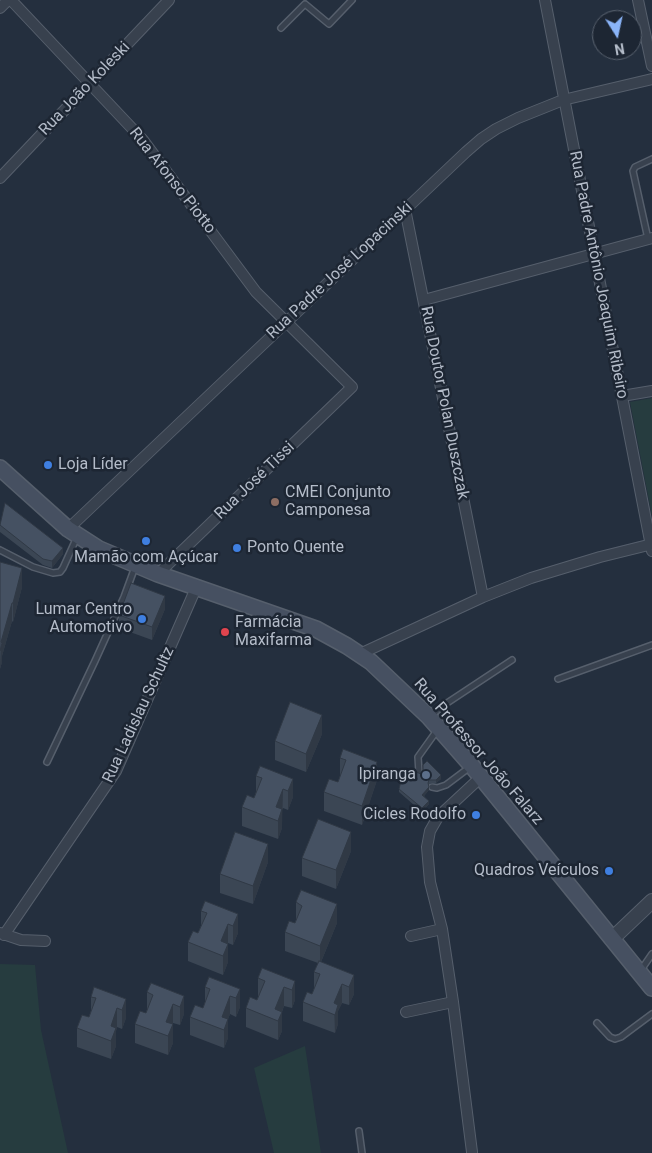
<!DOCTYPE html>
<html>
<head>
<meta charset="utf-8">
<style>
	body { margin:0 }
	#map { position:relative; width:652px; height:1153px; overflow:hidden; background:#242f3e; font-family:Roboto,sans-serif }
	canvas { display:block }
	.north { position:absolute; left:592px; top:10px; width:50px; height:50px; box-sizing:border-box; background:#1d2633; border:1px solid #59626f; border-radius:50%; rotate:170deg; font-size:14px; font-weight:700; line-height:20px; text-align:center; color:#b4bcc9 }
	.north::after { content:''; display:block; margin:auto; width:18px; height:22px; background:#8ab4f8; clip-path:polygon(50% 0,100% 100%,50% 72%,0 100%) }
</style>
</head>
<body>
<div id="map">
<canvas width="652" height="1153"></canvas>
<div class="north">N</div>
</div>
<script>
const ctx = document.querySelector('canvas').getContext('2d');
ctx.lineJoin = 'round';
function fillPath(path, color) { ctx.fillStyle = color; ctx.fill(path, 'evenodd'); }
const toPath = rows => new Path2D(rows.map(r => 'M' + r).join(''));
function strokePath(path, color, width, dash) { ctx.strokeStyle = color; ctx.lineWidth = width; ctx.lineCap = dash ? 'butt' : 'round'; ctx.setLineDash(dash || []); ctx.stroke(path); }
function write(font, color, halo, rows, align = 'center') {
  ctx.font = font + ' Roboto,sans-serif'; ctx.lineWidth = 5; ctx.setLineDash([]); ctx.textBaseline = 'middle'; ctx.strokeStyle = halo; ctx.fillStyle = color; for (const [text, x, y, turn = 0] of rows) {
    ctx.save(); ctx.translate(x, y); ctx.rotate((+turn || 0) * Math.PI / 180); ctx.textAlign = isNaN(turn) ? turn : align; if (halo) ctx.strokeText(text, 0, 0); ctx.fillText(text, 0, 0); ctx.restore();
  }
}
fillPath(toPath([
	[652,398,652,516,630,402],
	[0,964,35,965,41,1030,68,1153,0,1153],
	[305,1046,321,1153,274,1153,254,1068]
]), '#263c3f');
const service = toPath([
	[281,28,305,4,329,24,352,0],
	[648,239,633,171,635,167,652,159],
	[0,550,33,567,53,573,60,572,63,568,77,537],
	[558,679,652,645],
	[431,716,441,707,512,660],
	[47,762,95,661,124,597,135,567],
	[419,773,418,757,438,729],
	[432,787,437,788,446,785,470,767],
	[641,970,652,954],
	[597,1023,610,1037,615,1039,621,1037,652,1014],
	[359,1131,362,1153]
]);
const minor = toPath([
	[11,0,143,140,256,292,352,387,158,574],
	[545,0,652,551],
	[638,0,652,66],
	[0,8,8,0],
	[0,178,169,0],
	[405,209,483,597],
	[424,300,652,238],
	[622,396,652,391],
	[68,529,466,152,481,139,496,129,518,118,563,100,652,79],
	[360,654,483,597,531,578,600,557,652,544],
	[0,933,21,940,45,941],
	[4,935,116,771,196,588],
	[411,936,442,929],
	[406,1012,453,1002],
	[472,1152,453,1002,442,929,430,882,427,847,430,831,438,817,481,777]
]);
const tertiary = toPath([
	[612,939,652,901]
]);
const secondary = toPath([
	[0,468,68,529,99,549,158,574,316,629,347,646,371,662,429,717,472,766,652,988]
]);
strokePath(service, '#565f6c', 8);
strokePath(minor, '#565f6c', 12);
strokePath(tertiary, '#565f6c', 16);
strokePath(secondary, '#565f6c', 18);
strokePath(service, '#38414e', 5);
strokePath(minor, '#38414e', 10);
strokePath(tertiary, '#38414e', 14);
strokePath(secondary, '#465061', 15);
fillPath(toPath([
	[0,525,63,554,52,568,43,565,0,532],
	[0,562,22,587,13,622,12,621,2,656,2,662,0,669],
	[165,609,152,640,119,628,119,615],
	[322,734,306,772,275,760,275,741],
	[340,758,377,762,377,780,362,825,324,811,324,792,338,782,340,776],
	[423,771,441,779,436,783,429,784,428,785,429,790,424,796,429,804,422,812,399,792,399,789,406,781,421,774],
	[256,776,293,779,293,797,288,810,283,808,282,810,282,828,278,839,242,826,242,807,254,798,256,792],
	[351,851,336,889,302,876,302,858],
	[268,862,253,904,220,893,220,874],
	[296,902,337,923,321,962,354,975,354,994,349,1005,342,1003,338,1011,338,1024,335,1033,303,1021,303,1002,312,994,314,989,314,972,318,963,285,951,285,932,295,923,296,920],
	[201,911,238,914,238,933,233,945,228,943,228,962,223,975,188,961,188,942,198,933,201,926],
	[258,978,295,981,295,1000,292,1008,284,1006,282,1012,282,1031,278,1040,246,1027,246,1008,257,1000,258,997],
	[205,987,240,989,240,1007,236,1017,230,1014,228,1019,228,1038,224,1048,190,1035,190,1017,203,1008,205,1002],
	[147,992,184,996,184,1014,180,1025,173,1023,172,1024,173,1043,168,1055,135,1043,135,1024,146,1013,147,1010],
	[91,997,126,999,126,1018,122,1029,117,1027,116,1031,116,1046,111,1059,77,1047,77,1028,89,1017,91,1011]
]), '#3b4654');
fillPath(toPath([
	[63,548,63,554,52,568,52,561],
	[22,568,22,587,13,622,13,603],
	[165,596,165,609,152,640,152,627],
	[12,603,12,621,2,656,2,662,0,669,1,642],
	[322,715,322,734,306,772,306,754],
	[377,762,377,780,362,825,362,806],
	[441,775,441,779,436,783,436,780],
	[293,779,293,797,288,810,288,791],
	[429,787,429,790,422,798,422,795],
	[283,789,282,828,278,839,278,821,276,807],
	[429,801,429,804,422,812,422,808],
	[351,832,351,851,336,889,336,870],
	[268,844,268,862,253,904,253,886],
	[337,904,337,923,320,964,320,946],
	[238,914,238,933,233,945,233,926],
	[228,924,228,943,222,956,221,941],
	[228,944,228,962,223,975,223,956],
	[354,975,354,994,349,1005,349,987],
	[295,981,295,1000,292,1008,292,990],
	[342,984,342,1003,338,1011,338,1024,335,1033,334,1003],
	[284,987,284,1006,278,1021,275,1009],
	[240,989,240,1007,236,1017,236,998],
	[184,996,184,1014,180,1025,180,1007],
	[230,996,230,1014,224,1030,222,1017],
	[126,999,126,1018,122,1029,122,1010],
	[173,1004,173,1023,168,1036,166,1022],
	[117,1008,117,1027,116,1031,116,1046,111,1059,111,1026],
	[282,1012,282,1031,278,1040,278,1021],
	[228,1019,228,1038,224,1048,224,1030],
	[173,1024,173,1043,168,1055,168,1036]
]), '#303945');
const building = toPath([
	[5,503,63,548,52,561,43,559,0,525,5,503],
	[0,562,22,568,13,603,12,603,1,642,2,643,0,651,0,562],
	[131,583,165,596,152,627,119,615,131,583],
	[290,702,322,715,306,754,275,741,290,702],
	[343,749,377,762,362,806,324,792,329,779,338,782,346,760,340,758,343,749],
	[427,761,441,775,436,780,429,780,428,783,429,787,422,795,429,801,422,808,399,789,402,777,406,781,416,772,421,774,423,771,423,765,427,761],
	[260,766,293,779,288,791,283,789,276,807,282,809,278,821,242,807,247,795,254,798,262,778,256,776,260,766],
	[318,819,351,832,336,870,302,858,318,819],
	[235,832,268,844,253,886,220,874,235,832],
	[301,890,337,904,320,946,285,932,289,921,295,923,302,906,296,902,301,890],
	[205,901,238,914,233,926,228,924,221,941,228,944,223,956,188,942,193,931,198,933,207,913,201,911,205,901],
	[319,961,354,975,349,987,342,984,334,1003,338,1005,335,1015,303,1002,307,992,312,994,320,974,314,972,319,961],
	[262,968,295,981,292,990,284,987,275,1009,282,1012,278,1021,246,1008,250,997,257,1000,265,981,258,978,262,968],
	[209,977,240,989,236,998,230,996,222,1017,228,1019,224,1030,190,1017,195,1005,203,1008,210,989,205,987,209,977],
	[151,983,184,996,180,1007,173,1004,166,1022,173,1024,168,1036,135,1024,140,1011,146,1013,153,995,147,992,151,983],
	[94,987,126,999,122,1010,117,1008,111,1026,116,1028,111,1041,77,1028,82,1015,89,1017,96,998,91,997,94,987]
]);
fillPath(building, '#455162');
strokePath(building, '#303945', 1);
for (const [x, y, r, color] of [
	[48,465,5,"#3f7fe0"],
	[275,502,5,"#8d6e63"],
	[146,541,5,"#3f7fe0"],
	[237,548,5,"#3f7fe0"],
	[142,619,5,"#3f7fe0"],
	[225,632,5,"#e0444e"],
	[426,775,5,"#5c6f8a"],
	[476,815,5,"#3f7fe0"],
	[609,871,5,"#3f7fe0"]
]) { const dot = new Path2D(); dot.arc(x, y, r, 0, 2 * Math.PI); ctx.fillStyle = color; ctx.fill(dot); strokePath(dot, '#1d2633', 2); }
write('16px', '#b4bcc9', '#1d2633', [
	["Rua João Koleski",85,89,-46],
	["Rua Afonso Piotto",172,181,52],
	["Rua Padre José Lopacinski",340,271,-43],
	["Rua Padre Antônio Joaquim Ribeiro",598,275,79],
	["Rua Doutor Polan Duszczak",444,403,79],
	["Rua José Tissi",255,481,-44],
	["Rua Ladislau Schultz",139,715,-65],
	["Rua Professor João Falarz",478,752,49]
]);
write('16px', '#b4bcc9', '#1d2633', [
	["Loja Líder",58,465],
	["CMEI Conjunto",285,493],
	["Camponesa",285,511],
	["Ponto Quente",247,548],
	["Mamão com Açúcar",146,558,"center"],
	["Lumar Centro",132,610,"right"],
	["Automotivo",132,628,"right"],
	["Farmácia",235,623],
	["Maxifarma",235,641],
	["Ipiranga",416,775,"right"],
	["Cicles Rodolfo",466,815,"right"],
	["Quadros Veículos",599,871,"right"]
], 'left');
</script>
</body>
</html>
